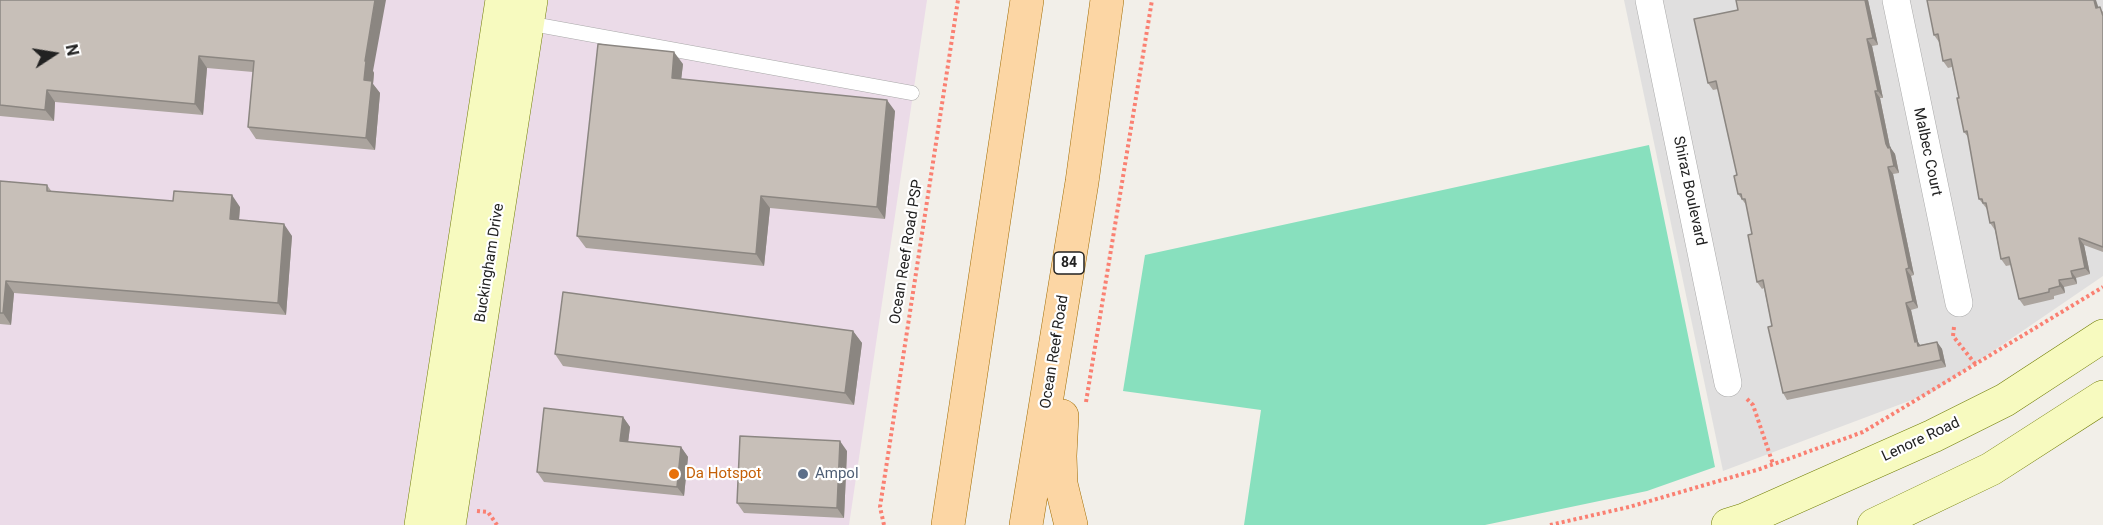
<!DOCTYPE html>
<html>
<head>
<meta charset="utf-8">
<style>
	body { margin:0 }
	#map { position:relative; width:2103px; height:525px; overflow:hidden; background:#f2efe9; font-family:Roboto,sans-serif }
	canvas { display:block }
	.north { position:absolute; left:24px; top:24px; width:60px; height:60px; -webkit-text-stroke:4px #fff; paint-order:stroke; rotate:78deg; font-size:16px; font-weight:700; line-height:24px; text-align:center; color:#222 }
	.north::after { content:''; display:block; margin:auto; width:21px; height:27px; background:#222; clip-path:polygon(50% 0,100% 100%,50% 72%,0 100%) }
</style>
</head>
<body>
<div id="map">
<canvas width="2103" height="525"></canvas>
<div class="north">N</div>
</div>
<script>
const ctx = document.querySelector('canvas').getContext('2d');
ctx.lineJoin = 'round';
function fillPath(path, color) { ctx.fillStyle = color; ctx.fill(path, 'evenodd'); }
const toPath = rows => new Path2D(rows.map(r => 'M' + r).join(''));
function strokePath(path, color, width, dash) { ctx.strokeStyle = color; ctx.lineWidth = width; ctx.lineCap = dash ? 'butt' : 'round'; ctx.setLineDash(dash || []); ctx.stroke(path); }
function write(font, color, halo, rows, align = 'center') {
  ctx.font = font + ' Roboto,sans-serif'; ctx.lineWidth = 4.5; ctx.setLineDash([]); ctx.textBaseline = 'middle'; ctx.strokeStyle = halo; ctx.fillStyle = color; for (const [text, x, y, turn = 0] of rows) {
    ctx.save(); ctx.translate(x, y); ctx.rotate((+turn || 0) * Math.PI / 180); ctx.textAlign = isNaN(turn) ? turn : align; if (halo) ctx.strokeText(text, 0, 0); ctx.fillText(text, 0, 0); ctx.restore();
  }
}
fillPath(toPath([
	[1624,0,2103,0,2103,276,1933,392,1723,471]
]), '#e0dfdf');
fillPath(toPath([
	[0,0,927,0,849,525,0,525]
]), '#ebdbe8');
fillPath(toPath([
	[1649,145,1715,467,1647,491,1485,525,1244,525,1261,410,1123,391,1145,255]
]), '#88e0be');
const lane = toPath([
	[527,23,912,93]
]);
const street = toPath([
	[1649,0,1728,383],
	[1896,0,1959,303]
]);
const secondary = toPath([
	[421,525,502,0],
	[449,525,531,0],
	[1728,525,1744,520,1933,436,2005,400,2103,336],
	[1874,525,1991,469,2103,397]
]);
const primary = toPath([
	[1062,416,1060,456,1061,484,1071,525],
	[948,525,1027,0],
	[1026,525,1082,182,1107,0]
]);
strokePath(lane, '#a9a9a9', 15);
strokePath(street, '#a9a9a9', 28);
strokePath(secondary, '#707d05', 34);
strokePath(primary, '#a06b00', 34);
strokePath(toPath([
	[1954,327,1953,336,1976,365],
	[1747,399,1753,405,1773,464],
	[1086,402,1152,0],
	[477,511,488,512,497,525],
	[884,525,880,507,958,0],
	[1550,525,1629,507,1760,469,1863,432,2103,287]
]), '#fa8072', 4, [3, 3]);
strokePath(lane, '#fff', 14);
strokePath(street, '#fff', 27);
strokePath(secondary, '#f7fabf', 33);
strokePath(primary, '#fcd6a4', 33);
fillPath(toPath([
	[0,0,373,71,374,73,373,84,380,93,375,150,256,139,248,127,253,72,207,68,203,115,55,102,54,121,0,116],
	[1868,0,1878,45,1872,46,1883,98,1880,98,1890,147,1895,154,1899,173,1893,174,1914,275,1911,276,1918,308,1911,310,1918,342,1920,345,1937,342,1942,349,1946,367,1787,400,1783,393,1772,326,1764,288,1762,289,1757,282,1752,234,1747,206,1738,194,1737,175,1718,89,1713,90,1708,83,1738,10],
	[2099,7,2103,12,2103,252,2084,245,2090,274,2076,278,2077,284,2064,287,2065,293,2054,296,2054,299,2024,306,2019,299,2011,265,2006,266,2001,259,1995,230,1990,223,1987,209,1979,199,1968,137,1964,132,1959,98,1952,67,1948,68,1943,61,1939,42,1934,35],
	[683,64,681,79,895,111,885,219,770,208,764,266,586,248,577,236],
	[0,181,47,185,52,192,240,207,239,220,292,236,286,315,14,293,11,325,0,324],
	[853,331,862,343,854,405,563,366,555,354],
	[623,417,630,427,628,442,681,447,688,457,684,496,544,482,537,472],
	[847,451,844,518,744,513,737,503]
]), '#aba49e');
fillPath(toPath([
	[375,0,386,0,373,71,374,73,373,84,380,93,375,150,366,138,364,80,365,61],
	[1865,0,1868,0,1878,45,1873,38],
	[2094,0,2096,0,2101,15,2096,8],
	[1867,39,1872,46,1883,98,1878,91],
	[674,52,683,64,680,90,672,78],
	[199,56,207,68,203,115,195,104],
	[47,90,55,102,54,121,45,110],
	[1875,91,1880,98,1890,147,1895,154,1899,173,1894,166,1886,144],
	[887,100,895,111,885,219,877,207],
	[1888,167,1893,174,1914,275,1909,268],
	[232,195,240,207,238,231,230,219],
	[761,196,770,208,764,266,756,254],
	[284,224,292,236,286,315,278,303],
	[2079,238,2084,245,2090,274,2085,268],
	[1906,269,1911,276,1918,308,1913,301],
	[2071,271,2076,278,2077,284,2073,278],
	[2059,280,2064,287,2065,293,2060,286],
	[6,281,14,293,11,325,3,313],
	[1906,303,1911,310,1918,342,1922,348,1915,342],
	[853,331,862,343,854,405,845,393],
	[1937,342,1942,349,1946,367,1941,360],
	[623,417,630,427,627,451,620,441],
	[840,441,847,451,844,518,837,508],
	[681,447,688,457,684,496,677,487]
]), '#8b8681');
const building = toPath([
	[0,0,375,0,365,61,366,61,364,80,372,81,366,138,248,127,254,61,199,56,195,104,47,90,45,110,0,105,0,0],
	[1736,0,1865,0,1873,38,1867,39,1878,91,1875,91,1886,144,1888,148,1890,147,1894,166,1888,167,1909,268,1906,269,1913,301,1906,303,1915,342,1917,341,1918,346,1937,342,1941,360,1783,393,1768,327,1772,326,1763,280,1757,282,1748,235,1752,234,1745,199,1742,199,1741,194,1738,194,1734,176,1737,175,1716,81,1708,83,1694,19,1738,10,1736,0],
	[1927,0,2094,0,2096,8,2100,7,2103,16,2103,247,2079,238,2085,268,2071,271,2073,278,2059,280,2060,286,2049,289,2049,292,2019,299,2009,257,2001,259,1994,222,1990,223,1986,203,1983,203,1982,199,1979,199,1967,131,1964,132,1957,98,1959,98,1951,59,1943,61,1938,34,1934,35,1927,0],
	[598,44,674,52,672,78,887,100,877,207,761,196,756,254,577,236,598,44],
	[0,181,47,185,47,191,173,201,174,191,232,195,230,219,284,224,278,303,6,281,3,313,0,313,0,181],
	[563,292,853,331,845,393,555,354,563,292],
	[544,408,623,417,620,441,681,447,677,487,537,472,544,408],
	[740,436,840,441,837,508,737,503,740,436]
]);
fillPath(building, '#c7bfb8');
strokePath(building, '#8b8681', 1.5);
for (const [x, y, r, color] of [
	[674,474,6,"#e8710a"],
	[803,474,6,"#5c6f8a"]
]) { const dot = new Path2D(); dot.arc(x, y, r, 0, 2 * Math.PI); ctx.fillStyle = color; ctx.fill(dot); strokePath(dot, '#fff', 2); }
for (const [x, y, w] of [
	[1069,263,30]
]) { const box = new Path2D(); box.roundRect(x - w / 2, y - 11, w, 22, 4.5); ctx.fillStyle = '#fff'; ctx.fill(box); strokePath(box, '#222', 1.5); }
write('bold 14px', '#222', null, [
	["84",1069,263]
]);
write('15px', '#222', '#fff', [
	["Malbec Court",1927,152,78],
	["Shiraz Boulevard",1689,191,78],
	["Ocean Reef Road PSP",907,252,-81],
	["Buckingham Drive",490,263,-81],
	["Ocean Reef Road",1055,352,-81],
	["Lenore Road",1921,440,-25]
]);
write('15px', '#c56008', '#fff', [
	["Da Hotspot",686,474]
], 'left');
write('15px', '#4e5e75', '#fff', [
	["Ampol",815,474]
], 'left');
</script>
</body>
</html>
